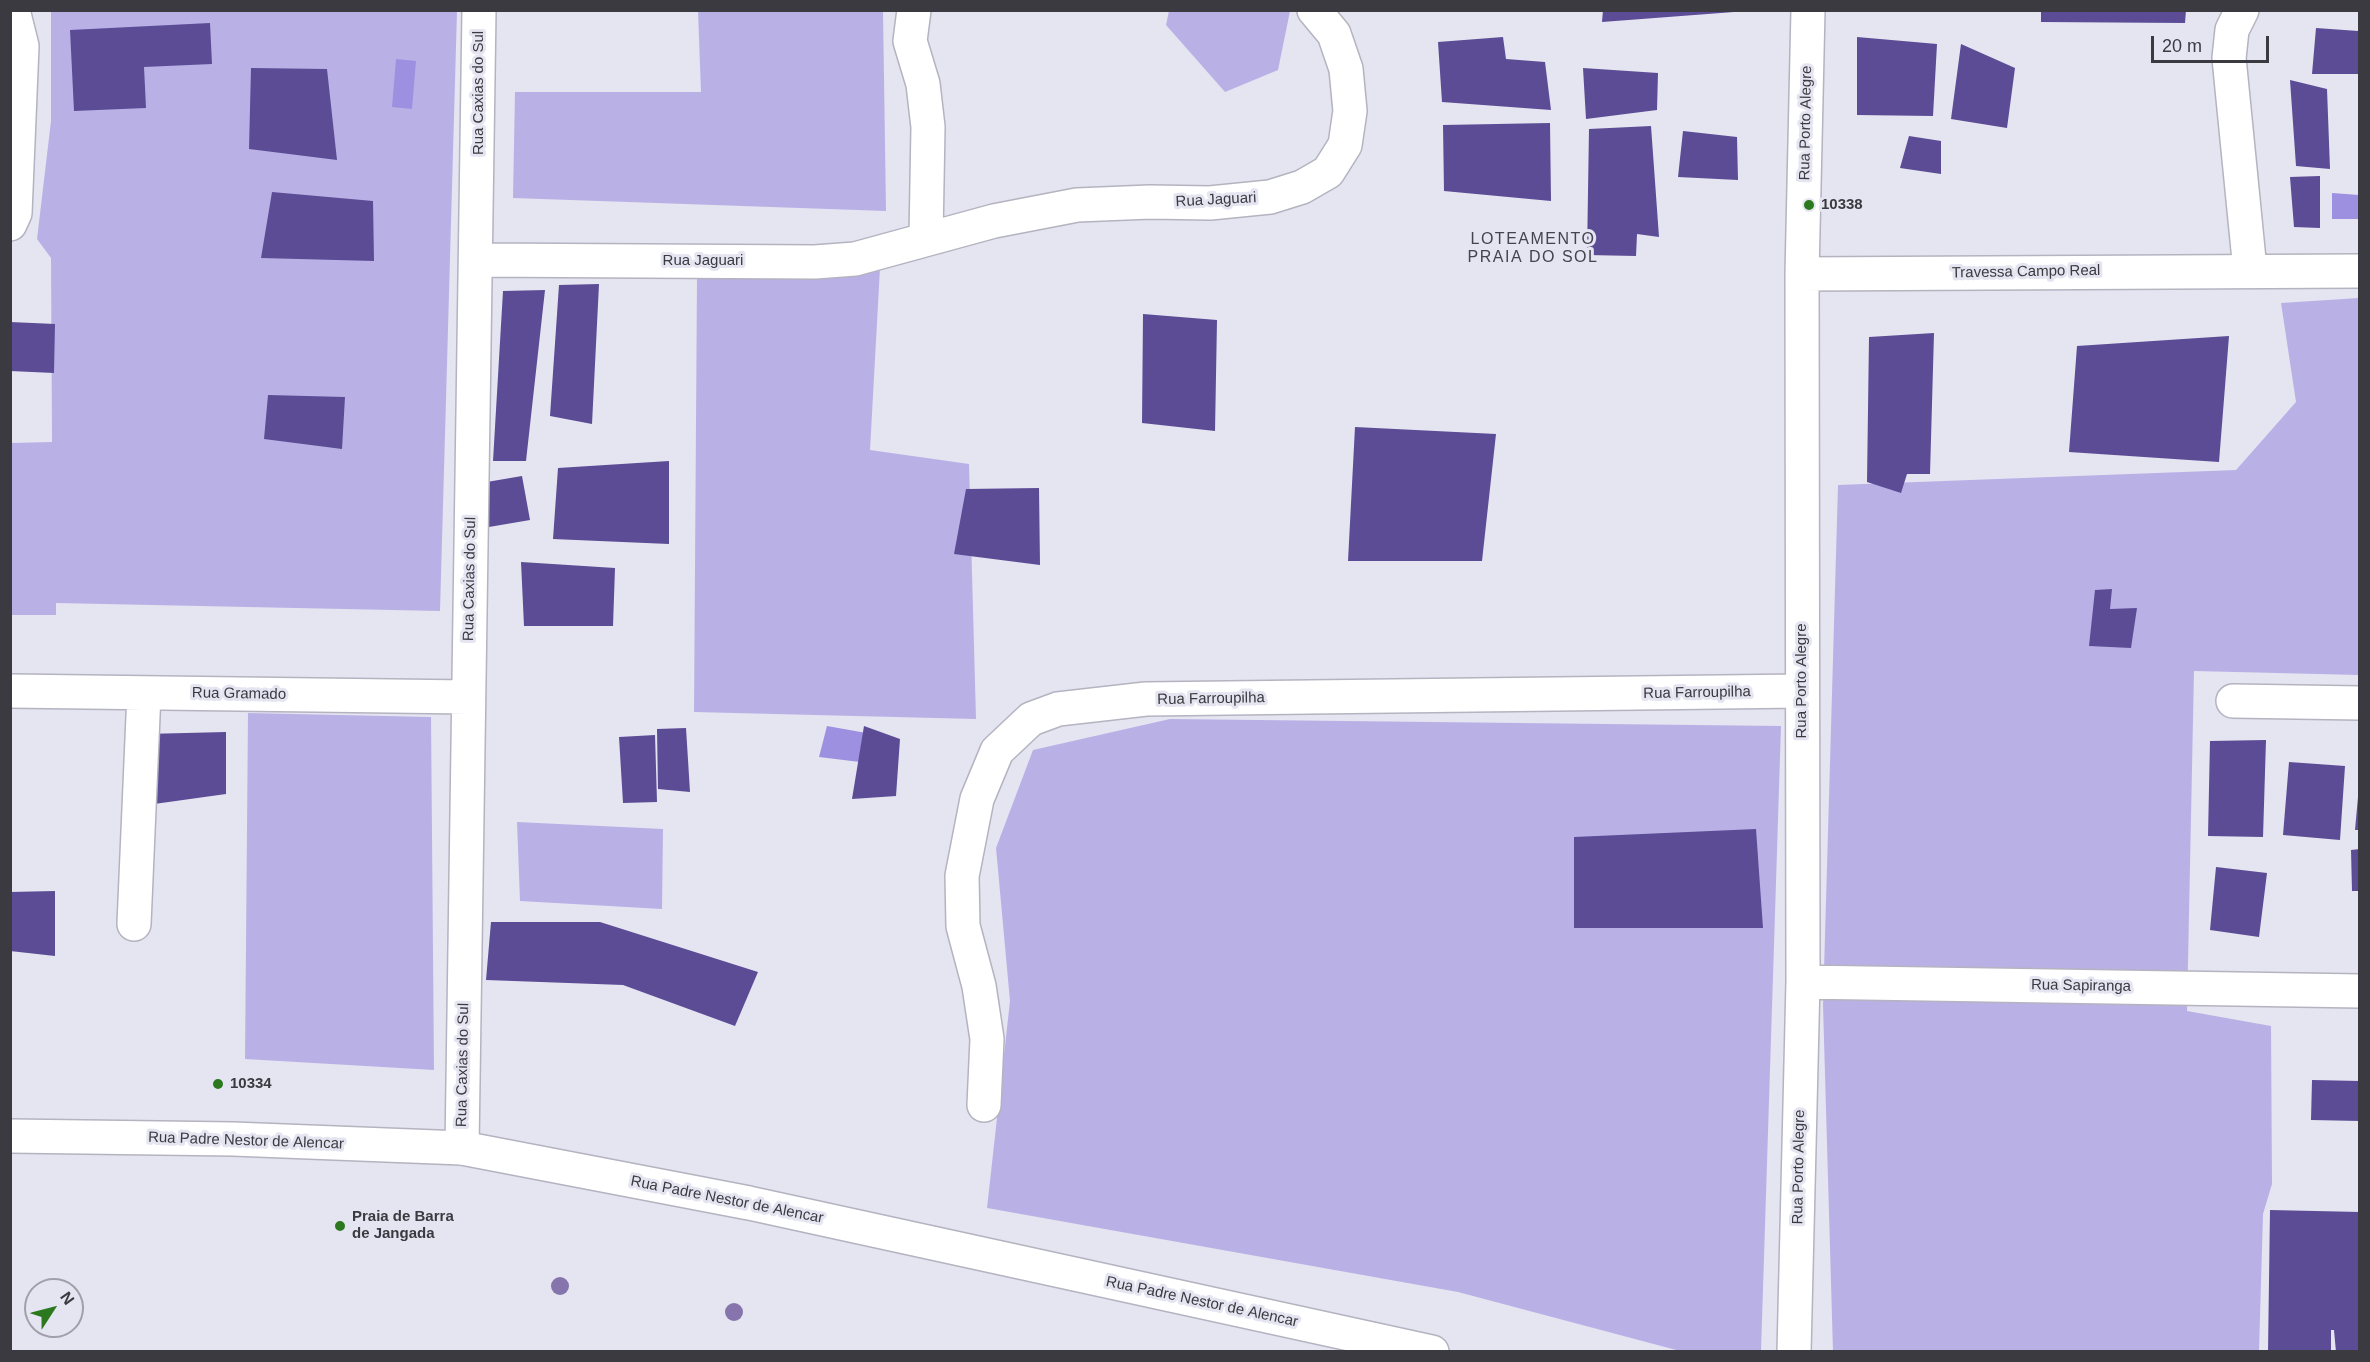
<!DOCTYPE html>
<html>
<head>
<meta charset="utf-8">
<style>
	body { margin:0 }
	#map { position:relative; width:2370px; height:1362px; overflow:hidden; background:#e5e4f1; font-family:Helvetica,sans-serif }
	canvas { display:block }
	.frame { position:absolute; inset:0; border:12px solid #3b3a40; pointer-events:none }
	.north { position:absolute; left:24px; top:1278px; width:60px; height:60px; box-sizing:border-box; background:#e5e4f1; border:2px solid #a1a0aa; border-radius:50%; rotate:54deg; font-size:16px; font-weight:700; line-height:24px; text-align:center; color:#3b3a40 }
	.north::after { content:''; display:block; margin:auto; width:21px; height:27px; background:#2b781f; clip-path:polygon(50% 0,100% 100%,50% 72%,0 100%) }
	.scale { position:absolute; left:2151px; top:36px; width:118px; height:27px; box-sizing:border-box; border:3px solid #3b3a40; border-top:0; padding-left:8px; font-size:18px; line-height:21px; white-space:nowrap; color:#3b3a40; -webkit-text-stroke:4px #e5e4f1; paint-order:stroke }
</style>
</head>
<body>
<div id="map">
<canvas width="2370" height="1362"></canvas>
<div class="frame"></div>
<div class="north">N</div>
<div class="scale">20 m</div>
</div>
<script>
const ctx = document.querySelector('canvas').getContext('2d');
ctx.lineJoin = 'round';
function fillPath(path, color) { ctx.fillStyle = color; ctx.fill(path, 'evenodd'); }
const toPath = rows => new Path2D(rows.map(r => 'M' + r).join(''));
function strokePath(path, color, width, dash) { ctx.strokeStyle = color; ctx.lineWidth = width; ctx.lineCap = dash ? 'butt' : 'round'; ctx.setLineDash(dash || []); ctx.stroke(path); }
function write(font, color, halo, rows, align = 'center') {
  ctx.font = font + ' Helvetica,sans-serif'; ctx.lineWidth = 6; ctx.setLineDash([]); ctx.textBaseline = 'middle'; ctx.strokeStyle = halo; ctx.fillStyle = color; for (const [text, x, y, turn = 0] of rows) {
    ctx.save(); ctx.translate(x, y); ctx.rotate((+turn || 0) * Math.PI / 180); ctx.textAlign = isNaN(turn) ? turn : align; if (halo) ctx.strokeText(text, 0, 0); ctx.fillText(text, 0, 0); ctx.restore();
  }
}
fillPath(toPath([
	[51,11,457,11,440,611,56,603,56,615,11,615,10,443,52,442,51,258,37,239,51,121],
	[698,11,883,11,886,211,513,198,515,92,701,92],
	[1169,11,1290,11,1278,70,1225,92,1166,25],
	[880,268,870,450,969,464,976,719,694,712,697,278],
	[2359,298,2359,675,2194,671,2187,1011,2271,1026,2272,1184,2263,1214,2259,1351,1833,1352,1823,1005,1838,485,2236,470,2296,402,2281,303],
	[248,713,431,717,434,1070,245,1059],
	[1170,719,1781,726,1761,1351,1680,1351,1458,1292,987,1208,1010,1001,996,848,1033,750],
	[517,822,663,829,662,909,520,901]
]), '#b9b1e6');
fillPath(toPath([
	[396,59,416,61,412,109,392,107],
	[2332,193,2359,195,2359,219,2332,219],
	[827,726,872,734,868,763,819,757]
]), '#9e90e0');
fillPath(toPath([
	[1603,10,1734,10,1734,12,1602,22],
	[2041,10,2186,10,2185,23,2041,22],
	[210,23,212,64,144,67,146,108,74,111,70,30],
	[2316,28,2358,31,2360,74,2312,74],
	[1503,37,1506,59,1545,62,1551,110,1442,102,1438,42],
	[1857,37,1937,44,1933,116,1857,115],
	[1961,44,2015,68,2007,128,1951,119],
	[251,68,327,69,337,160,249,149],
	[1583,68,1658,73,1657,110,1586,119],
	[2290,80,2327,89,2330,169,2296,166],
	[1550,123,1551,201,1444,191,1443,125],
	[1651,126,1659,237,1637,234,1636,256,1587,255,1589,129],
	[1683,131,1737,137,1738,180,1678,177],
	[1909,136,1941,141,1941,174,1900,168],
	[2320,176,2320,228,2294,227,2290,177],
	[272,192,373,201,374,261,261,258],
	[599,284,592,424,550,416,559,285],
	[545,290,526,461,493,461,503,291],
	[1143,314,1217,320,1215,431,1142,423],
	[10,322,55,324,54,373,10,371],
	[1934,333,1930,474,1907,474,1901,493,1867,482,1869,337],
	[2229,336,2219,462,2069,452,2077,346],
	[268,395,345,397,342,449,264,439],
	[1355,427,1496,434,1482,561,1348,561],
	[669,461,669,544,553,539,558,468],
	[522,476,530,520,489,527,481,483],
	[1039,488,1040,565,954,554,966,489],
	[521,562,615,568,613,626,524,626],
	[2112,589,2110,609,2137,608,2131,648,2089,646,2095,590],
	[864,726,900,739,896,796,852,799],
	[686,728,690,792,658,789,657,729],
	[226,732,226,794,147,805,145,734],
	[655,735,657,802,623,803,619,737],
	[2266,740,2263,837,2208,836,2210,741],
	[2289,762,2345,766,2340,840,2283,835],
	[2358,797,2360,797,2360,830,2355,830],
	[1756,829,1763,928,1574,928,1574,837],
	[2360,849,2360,891,2352,891,2351,850],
	[2216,867,2267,873,2259,937,2210,930],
	[55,891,55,956,10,951,10,892],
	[491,922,600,922,758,972,735,1026,623,985,486,980],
	[2312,1080,2360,1081,2360,1121,2311,1120],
	[2270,1210,2360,1212,2359,1352,2336,1352,2334,1330,2331,1330,2331,1352,2268,1352]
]), '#5b4c95');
const minor = toPath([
	[914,10,910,41,923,84,928,127,926,237],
	[2242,10,2232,30,2229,58,2250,270],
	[10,224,15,213,22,46,13,10],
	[477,260,815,262,855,259,994,221,1077,205,1150,202,1210,203,1270,197,1302,187,1328,172,1345,145,1350,111,1346,69,1334,34,1314,10],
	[1802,274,2360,271],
	[10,691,468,697],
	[2233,701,2360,703],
	[134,924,144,693],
	[1803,982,2360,991],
	[984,1105,987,1039,979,986,963,926,962,876,977,799,997,751,1031,719,1058,709,1146,699,1802,691],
	[462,1148,479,10],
	[1794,1352,1803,982,1802,274,1808,10]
]);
const major = toPath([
	[10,1136,233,1139,462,1148,749,1203,1432,1352]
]);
strokePath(minor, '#b4b3c0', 36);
strokePath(major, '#b4b3c0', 36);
strokePath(minor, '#fff', 33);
strokePath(major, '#fff', 33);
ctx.fillStyle = '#8674ad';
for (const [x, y] of [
	[560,1286],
	[734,1312]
]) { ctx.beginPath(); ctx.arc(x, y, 9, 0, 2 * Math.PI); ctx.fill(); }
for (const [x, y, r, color] of [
	[1809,205,6,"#2b781f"],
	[218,1084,6,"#2b781f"],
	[340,1226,6,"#2b781f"]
]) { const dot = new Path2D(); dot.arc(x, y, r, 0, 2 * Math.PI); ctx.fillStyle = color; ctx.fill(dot); strokePath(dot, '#e5e4f1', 2); }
write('15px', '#3b3a40', '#e5e4f1', [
	["Rua Caxias do Sul",479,93,-90],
	["Rua Porto Alegre",1806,123,-89],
	["Rua Jaguari",1216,200,-3],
	["Rua Jaguari",703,261],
	["Travessa Campo Real",2026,272,-1],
	["Rua Caxias do Sul",470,579,-89],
	["Rua Porto Alegre",1802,681,-90],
	["Rua Farroupilha",1697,693,-1],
	["Rua Gramado",239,694,1],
	["Rua Farroupilha",1211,699,-1],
	["Rua Sapiranga",2081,986,1],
	["Rua Caxias do Sul",463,1065,-89],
	["Rua Padre Nestor de Alencar",246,1141,2],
	["Rua Porto Alegre",1799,1167,-89],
	["Rua Padre Nestor de Alencar",727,1200,11],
	["Rua Padre Nestor de Alencar",1202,1302,12]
]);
write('bold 15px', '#3b3a40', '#e5e4f1', [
	["10338",1821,205],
	["10334",230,1084],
	["Praia de Barra",352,1217],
	["de Jangada",352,1234]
], 'left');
ctx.letterSpacing = '1.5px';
write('16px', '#44434e', '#e5e4f1', [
	["LOTEAMENTO",1533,240],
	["PRAIA DO SOL",1533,258]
]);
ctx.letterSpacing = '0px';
</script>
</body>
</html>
